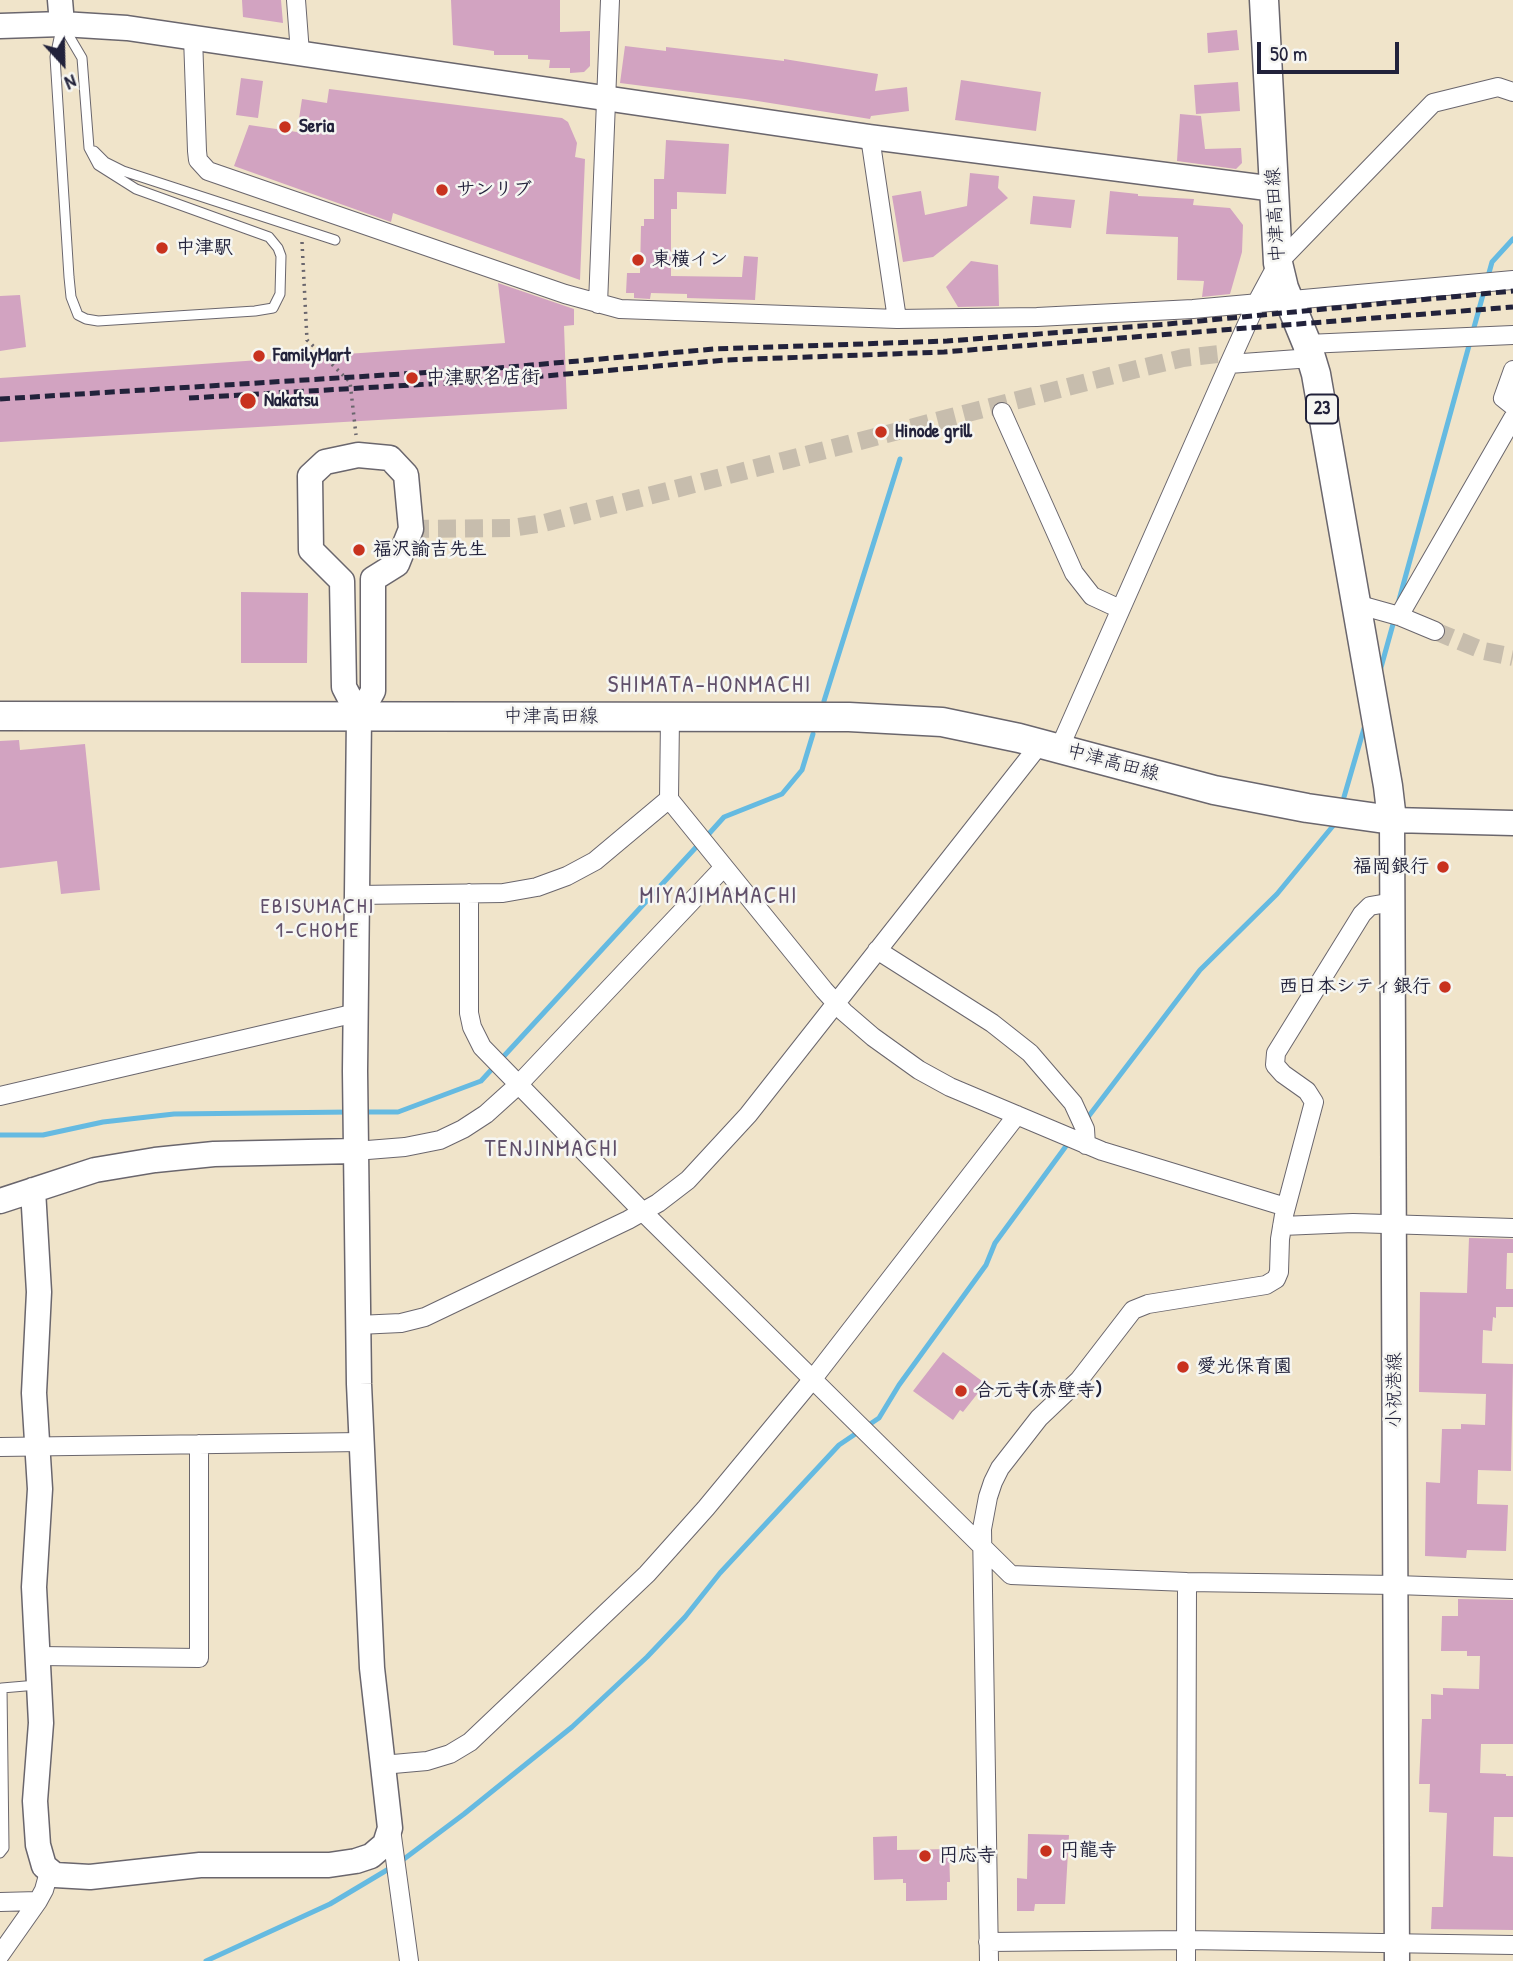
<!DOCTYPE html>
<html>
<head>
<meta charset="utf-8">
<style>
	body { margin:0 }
	#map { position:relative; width:1513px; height:1961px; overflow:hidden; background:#f0e4ca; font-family:"Patrick Hand",sans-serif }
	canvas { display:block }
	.north { position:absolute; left:28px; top:28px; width:70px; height:70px; -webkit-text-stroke:5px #f6f6f2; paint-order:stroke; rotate:158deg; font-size:19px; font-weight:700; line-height:28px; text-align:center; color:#22223b }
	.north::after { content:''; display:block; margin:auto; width:24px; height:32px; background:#22223b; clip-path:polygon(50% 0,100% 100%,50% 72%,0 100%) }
	.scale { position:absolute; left:1257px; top:42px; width:142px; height:32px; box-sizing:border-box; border:4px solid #22223b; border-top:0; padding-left:9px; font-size:21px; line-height:24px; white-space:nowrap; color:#22223b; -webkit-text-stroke:5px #f6f6f2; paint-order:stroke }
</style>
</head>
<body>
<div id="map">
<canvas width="1513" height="1961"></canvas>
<div class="north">N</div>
<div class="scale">50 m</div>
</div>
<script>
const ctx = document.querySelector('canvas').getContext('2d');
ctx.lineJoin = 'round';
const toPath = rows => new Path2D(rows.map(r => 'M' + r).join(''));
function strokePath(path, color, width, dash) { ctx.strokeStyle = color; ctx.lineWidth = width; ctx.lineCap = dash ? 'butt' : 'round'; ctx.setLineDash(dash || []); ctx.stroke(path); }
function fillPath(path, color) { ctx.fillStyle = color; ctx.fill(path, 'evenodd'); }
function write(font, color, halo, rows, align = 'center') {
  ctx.font = font + ' "Patrick Hand","Klee One",sans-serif'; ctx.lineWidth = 5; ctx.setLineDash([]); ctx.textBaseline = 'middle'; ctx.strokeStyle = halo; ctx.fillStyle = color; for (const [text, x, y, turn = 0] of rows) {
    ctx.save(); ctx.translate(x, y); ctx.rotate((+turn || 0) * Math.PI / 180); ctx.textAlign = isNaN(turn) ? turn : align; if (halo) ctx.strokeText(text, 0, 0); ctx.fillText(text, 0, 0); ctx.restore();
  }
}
strokePath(toPath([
	[1399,600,1492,262,1513,239],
	[1380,671,1395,617],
	[824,701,900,459],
	[1344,797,1365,725],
	[706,837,724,817,782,794,802,770,813,734],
	[364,1112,398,1112,481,1081,699,844],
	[1085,1121,1200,970,1277,894,1337,821],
	[0,1135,43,1135,103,1122,174,1114,351,1112],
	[400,1862,464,1814,572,1727,647,1657,685,1617,720,1573,839,1445,879,1418,899,1385,986,1265,995,1243,1069,1142],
	[206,1961,330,1904,392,1867]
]), '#65bae1', 5);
fillPath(toPath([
	[242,0,281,0,283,23,243,17],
	[451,0,560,0,560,32,590,31,590,66,584,72,570,73,570,68,549,68,550,60,528,59,528,55,494,55,494,51,453,45],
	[1237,30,1239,50,1208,53,1207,33],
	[625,46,666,51,666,47,784,61,784,59,878,74,875,91,907,87,909,111,871,116,870,119,745,99,620,83],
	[241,78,263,81,258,118,236,115],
	[961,80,1041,92,1036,131,955,120],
	[1238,82,1240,111,1196,114,1194,85],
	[329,89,562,118,568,122,577,143,575,157,585,159,580,280,393,213,391,222,234,166,249,125,297,132,302,99,327,103],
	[1180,114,1201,116,1205,149,1241,148,1242,163,1236,169,1177,161],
	[666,140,729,144,726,194,677,192,677,209,671,209,671,276,742,277,744,256,758,257,755,300,687,298,687,294,651,293,650,299,634,298,634,293,626,293,627,273,640,273,641,226,644,226,644,219,654,219,654,179,664,179],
	[970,173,999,176,998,188,1008,198,933,257,903,262,892,196,921,191,925,215,967,206],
	[1110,191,1138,194,1138,196,1194,199,1193,205,1230,208,1243,225,1242,252,1230,294,1202,297,1204,281,1177,280,1178,237,1106,234],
	[1033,196,1075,200,1071,228,1030,224],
	[971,261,998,265,999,306,958,307,946,287],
	[498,283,574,309,574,325,564,326,567,409,0,442,0,378,505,343],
	[20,295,26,347,0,351,0,296],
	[241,592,308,593,307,663,241,663],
	[19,740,20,750,85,744,100,890,61,894,57,861,0,868,0,741],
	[1469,1238,1513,1239,1513,1253,1507,1253,1506,1289,1513,1289,1513,1307,1496,1307,1496,1318,1493,1317,1492,1331,1483,1330,1482,1363,1513,1364,1511,1471,1478,1470,1477,1504,1508,1505,1506,1551,1467,1550,1466,1558,1425,1556,1426,1482,1440,1483,1442,1429,1461,1429,1461,1424,1485,1425,1486,1394,1419,1392,1420,1292,1467,1293],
	[943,1352,982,1381,975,1391,978,1393,963,1412,960,1410,953,1420,913,1391],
	[1458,1599,1513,1600,1513,1744,1481,1744,1480,1773,1506,1774,1506,1776,1513,1776,1513,1817,1494,1817,1493,1856,1513,1857,1513,1930,1431,1929,1432,1907,1443,1907,1447,1813,1429,1812,1430,1784,1419,1784,1422,1719,1431,1719,1431,1694,1443,1695,1443,1688,1479,1689,1480,1656,1467,1656,1467,1651,1441,1651,1442,1616,1458,1616],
	[1028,1834,1069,1835,1065,1904,1035,1904,1034,1911,1017,1911,1017,1878,1027,1879],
	[897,1836,897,1850,949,1849,950,1882,947,1882,947,1900,906,1901,906,1883,903,1883,903,1879,874,1880,873,1837]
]), '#d2a3c1');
strokePath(toPath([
	[411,529,512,528,544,523,1141,368,1183,358,1219,354],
	[1435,631,1484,651,1513,657]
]), '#c7bdad', 18, [18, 9]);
const lane = toPath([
	[62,24,82,58,89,148,98,165,136,189,269,237,278,248,281,256,280,294,273,308,255,311,98,321,86,319,78,315,71,297,69,277,55,57,62,24],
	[94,151,105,162,123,171,335,240],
	[0,1853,4,1848,2,1688,37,1685]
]);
const street = toPath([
	[296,0,300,53],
	[193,37,197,151,198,160,208,171,565,294,620,309,897,319,1037,317,1193,309,1513,280],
	[870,137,897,319],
	[598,304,610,0],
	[1307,344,1513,335],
	[1229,364,1312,358],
	[1513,370,1503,398,1513,406],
	[1002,412,1074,573,1092,596,1120,609],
	[1356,604,1399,616,1435,631],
	[1399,616,1513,418],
	[670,717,669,799,824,990,844,1012,873,1037,919,1070,950,1087,1102,1151,1286,1207],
	[1059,749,1229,364,1257,302,1278,263,1433,103,1498,87,1513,92],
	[469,893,469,1013,472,1027,482,1047,643,1212,1011,1575,1187,1582,1396,1585,1513,1589],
	[357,895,503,893,537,887,567,876,595,861,669,799],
	[877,950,992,1023,1030,1053,1073,1103,1085,1129,1086,1145],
	[0,1096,356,1013],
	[355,1151,405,1147,440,1140,463,1129,486,1114,517,1086,724,867],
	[1282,1226,1353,1223,1513,1228],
	[358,1325,401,1323,425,1317,628,1220,658,1203,688,1180,748,1115,1040,744],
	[0,1447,361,1442],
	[39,1656,199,1658,199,1444],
	[382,1765,427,1761,450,1754,470,1742,647,1574,706,1508,812,1380,1017,1115],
	[391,1829,409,1961],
	[0,1902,38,1901],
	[988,1942,1186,1940,1513,1945],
	[0,1955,38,1901,44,1890,49,1872],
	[989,1961,982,1529,988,1497,993,1482,1000,1468,1039,1418,1079,1380,1133,1310,1148,1304,1266,1285,1276,1279,1279,1272,1280,1239,1284,1215,1314,1102,1307,1091,1283,1074,1275,1065,1276,1053,1362,914,1370,906,1393,902],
	[1186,1961,1187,1582]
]);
const secondary = toPath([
	[60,0,62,24],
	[0,26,62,24,127,28,870,137,1275,189],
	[33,1190,39,1292,34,1393,40,1489,34,1587,41,1723,35,1801,38,1845,44,1866,55,1875,90,1877,200,1865,329,1865,356,1861,371,1856,385,1844,390,1828,372,1668,359,1384,355,1071,359,716,344,687,342,581,311,550,310,476,325,462,358,455,390,458,406,475,411,529,397,564,373,579,373,691,359,716],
	[0,1201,95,1170,155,1160,214,1154,355,1151],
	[1397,1961,1392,820,1513,823]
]);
const primary = toPath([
	[0,716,849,717,942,722,1019,738,1214,790,1307,808,1392,820,1388,786,1316,374,1307,344,1284,288,1278,263,1264,0]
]);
strokePath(lane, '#6a666d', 11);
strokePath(street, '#6a666d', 20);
strokePath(secondary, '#6a666d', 27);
strokePath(primary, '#6a666d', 31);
strokePath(toPath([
	[302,242,307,340,350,382,356,435]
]), '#6a666d', 3.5, [2, 5]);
strokePath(lane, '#fff', 9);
strokePath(street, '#fff', 18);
strokePath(secondary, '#fff', 24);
strokePath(primary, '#fff', 28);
strokePath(toPath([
	[189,398,499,380,726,360,944,352,1513,307],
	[0,399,498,368,714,349,947,341,1168,324,1513,291]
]), '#22223b', 5, [10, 5]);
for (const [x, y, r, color] of [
	[285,127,7,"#c8321e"],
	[442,190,7,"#c8321e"],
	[162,248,7,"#c8321e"],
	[638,260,7,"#c8321e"],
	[259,356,7,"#c8321e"],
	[412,378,7,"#c8321e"],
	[248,401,9,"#c8321e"],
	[881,432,7,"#c8321e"],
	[359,550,7,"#c8321e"],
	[1443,867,7,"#c8321e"],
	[1445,987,7,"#c8321e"],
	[1183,1367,7,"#c8321e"],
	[961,1391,7,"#c8321e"],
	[1046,1851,7,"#c8321e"],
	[925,1856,7,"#c8321e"]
]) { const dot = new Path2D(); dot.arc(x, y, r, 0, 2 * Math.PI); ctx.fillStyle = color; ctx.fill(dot); strokePath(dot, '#f6f6f2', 2.5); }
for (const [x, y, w] of [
	[1322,409,32]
]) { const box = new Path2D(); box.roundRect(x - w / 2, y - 14.5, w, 29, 5); ctx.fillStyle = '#f6f6f2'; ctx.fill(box); strokePath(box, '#22223b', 2); }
write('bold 18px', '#22223b', null, [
	["23",1322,409]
]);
write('bold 19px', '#22223b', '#f6f6f2', [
	["Seria",299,127],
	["サンリブ",456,190],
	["中津駅",176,248],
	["東横イン",652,260],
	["FamilyMart",273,356],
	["中津駅名店街",426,378],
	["Nakatsu",264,401],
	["Hinode grill",895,432],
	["福沢諭吉先生",373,550],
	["福岡銀行",1429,867,"right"],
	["西日本シティ銀行",1431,987,"right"],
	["愛光保育園",1197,1367],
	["合元寺(赤壁寺)",975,1391],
	["円龍寺",1060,1851],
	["円応寺",939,1856]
], 'left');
write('19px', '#22223b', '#f6f6f2', [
	["中津高田線",1276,215,-93],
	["中津高田線",551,717],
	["中津高田線",1113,763,15],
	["小祝港線",1395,1390,-90]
]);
ctx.letterSpacing = '2px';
write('21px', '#604f6a', '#f6f6f2', [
	["EBISUMACHI",318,907],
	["1-CHOME",318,931]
]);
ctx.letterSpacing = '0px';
ctx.letterSpacing = '2px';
write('23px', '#604f6a', '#f6f6f2', [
	["SHIMATA-HONMACHI",710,686],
	["MIYAJIMAMACHI",719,897],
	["TENJINMACHI",552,1150]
]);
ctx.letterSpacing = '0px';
</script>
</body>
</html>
